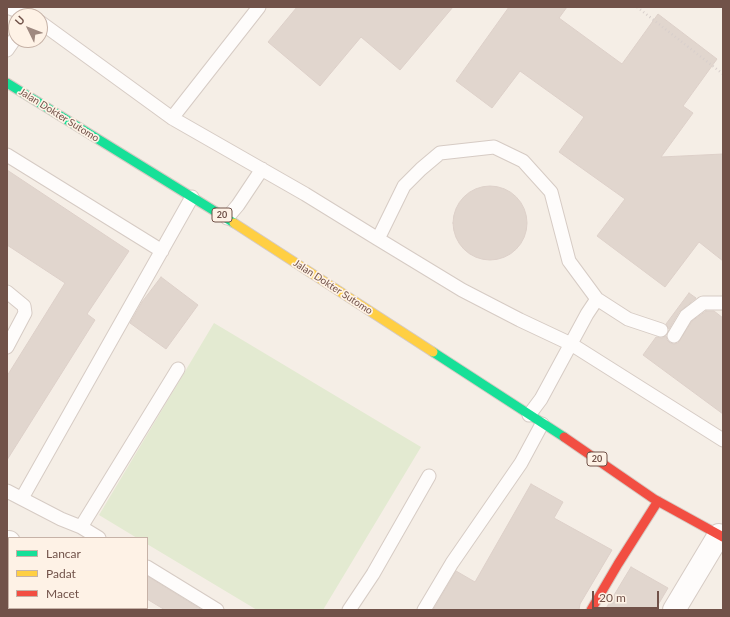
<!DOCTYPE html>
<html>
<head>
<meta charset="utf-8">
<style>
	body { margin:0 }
	#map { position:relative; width:730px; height:617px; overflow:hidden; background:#f5eee6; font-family:Lato,sans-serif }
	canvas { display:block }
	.frame { position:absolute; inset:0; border:8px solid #715249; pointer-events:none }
	.legend { position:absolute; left:8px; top:537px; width:140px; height:72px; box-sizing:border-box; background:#fef2e6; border:1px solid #c6b2a7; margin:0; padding:5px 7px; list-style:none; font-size:12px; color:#715249 }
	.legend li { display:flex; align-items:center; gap:8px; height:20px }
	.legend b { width:20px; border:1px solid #c6b2a7 }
	.north { position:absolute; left:8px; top:8px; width:40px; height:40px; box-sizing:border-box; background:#fef2e6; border:1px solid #c6b2a7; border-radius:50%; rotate:313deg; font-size:11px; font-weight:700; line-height:16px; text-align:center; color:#715249 }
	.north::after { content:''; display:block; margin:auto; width:14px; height:18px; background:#9f8980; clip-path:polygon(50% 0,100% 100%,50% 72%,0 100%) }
	.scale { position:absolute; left:592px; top:591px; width:67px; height:18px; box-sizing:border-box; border:2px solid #715249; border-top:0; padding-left:5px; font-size:12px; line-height:14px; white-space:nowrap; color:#715249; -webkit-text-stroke:3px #fef2e6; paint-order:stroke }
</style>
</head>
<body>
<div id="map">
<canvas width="730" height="617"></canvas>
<div class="frame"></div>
<ul class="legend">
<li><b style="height:5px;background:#16e098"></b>Lancar</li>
<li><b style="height:5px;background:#ffcf43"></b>Padat</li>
<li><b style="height:5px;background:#f24e42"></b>Macet</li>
</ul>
<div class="north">U</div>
<div class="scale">20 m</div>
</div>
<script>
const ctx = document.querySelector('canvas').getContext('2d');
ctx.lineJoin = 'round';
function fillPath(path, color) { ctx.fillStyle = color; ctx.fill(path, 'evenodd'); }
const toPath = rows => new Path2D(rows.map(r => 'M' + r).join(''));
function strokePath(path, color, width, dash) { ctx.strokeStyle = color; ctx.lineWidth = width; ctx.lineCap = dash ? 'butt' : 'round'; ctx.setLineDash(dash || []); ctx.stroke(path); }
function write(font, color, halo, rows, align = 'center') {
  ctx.font = font + ' Lato,sans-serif'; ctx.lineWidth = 3.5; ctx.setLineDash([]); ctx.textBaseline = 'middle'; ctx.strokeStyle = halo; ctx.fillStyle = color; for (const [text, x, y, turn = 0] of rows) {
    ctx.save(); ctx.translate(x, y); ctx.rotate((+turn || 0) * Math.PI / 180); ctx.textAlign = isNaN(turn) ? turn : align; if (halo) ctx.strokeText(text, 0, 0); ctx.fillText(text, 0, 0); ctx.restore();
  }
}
fillPath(toPath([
	[214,323,421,447,323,610,257,610,147,544,147,538,137,538,99,515]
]), '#e3ead1');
const building = toPath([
	[297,7,453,7,400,70,361,37,320,86,268,42,297,7],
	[509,7,567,7,559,18,622,64,658,14,717,59,683,106,693,113,661,157,723,154,723,261,699,242,665,287,597,236,625,199,559,152,584,117,520,71,492,108,456,81,509,7],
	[7,170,129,251,87,314,95,320,7,460,7,376,65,283,7,245,7,170],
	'453 223a37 37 0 1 1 74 0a37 37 0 1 1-74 0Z',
	[161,277,198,305,166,349,130,323,142,302,161,277],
	[689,293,696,298,679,312,669,329,666,324,689,293],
	[706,311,714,311,723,318,723,414,643,355,656,337,662,338,666,336,667,340,670,343,674,344,678,343,692,321,706,311],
	[531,484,563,502,554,518,612,550,580,604,579,610,433,610,456,571,475,582,531,484],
	[631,567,668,588,655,610,605,610,631,567],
	[147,576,202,610,165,610,147,599,147,576]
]);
fillPath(building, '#e1d6ce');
strokePath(building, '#ddd0c9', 1);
const lane = toPath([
	[7,7,31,16],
	[40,22,172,118,305,194,378,239],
	[7,50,16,37],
	[172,118,259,7],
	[7,155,162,251],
	[227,218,238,205,262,169],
	[7,292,24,306,25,313,7,347],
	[661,330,628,319,597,299,569,261,551,192,523,161,494,147,440,153,421,169,404,186,378,239,462,290,520,320,571,344,723,440],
	[674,336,686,316,703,303,723,303],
	[529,415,541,399,587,314,597,299],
	[7,491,61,519,81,527,99,538],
	[22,498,192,197],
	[81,527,178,369],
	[147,567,217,610],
	[349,610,373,574,429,476],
	[424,610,452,563,521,463,542,424]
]);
const street = toPath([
	[7,542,9,542],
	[131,608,134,610],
	[113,610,114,608],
	[674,610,719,535]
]);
const fast = toPath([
	[7,83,234,223],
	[433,352,564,437]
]);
const slow = toPath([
	[234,223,433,352]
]);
const jam = toPath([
	[564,437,654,499,723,537],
	[591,610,618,564,658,501]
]);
strokePath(lane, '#d6cbc4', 15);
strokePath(street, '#d6cbc4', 24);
strokePath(fast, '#d5cac3', 11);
strokePath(slow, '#d5cac3', 11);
strokePath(jam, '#d5cac3', 11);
strokePath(toPath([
	[637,7,723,74]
]), '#d8cfcc', 2.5, [1, 3]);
strokePath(lane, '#fefcfb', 13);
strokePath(street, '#fefcfb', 22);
strokePath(fast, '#16e098', 9);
strokePath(slow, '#ffcf43', 9);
strokePath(jam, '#f24e42', 9);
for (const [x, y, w] of [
	[222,215,20],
	[597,459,20]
]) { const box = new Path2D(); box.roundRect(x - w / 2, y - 7, w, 14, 3); ctx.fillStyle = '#fef2e6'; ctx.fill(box); strokePath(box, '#715249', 1); }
write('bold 9px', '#715249', null, [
	["20",222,215],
	["20",597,459]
]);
write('10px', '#715249', '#fef2e6', [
	["Jalan Dokter Sutomo",59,115,32],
	["Jalan Dokter Sutomo",333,287,33]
]);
</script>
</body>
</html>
